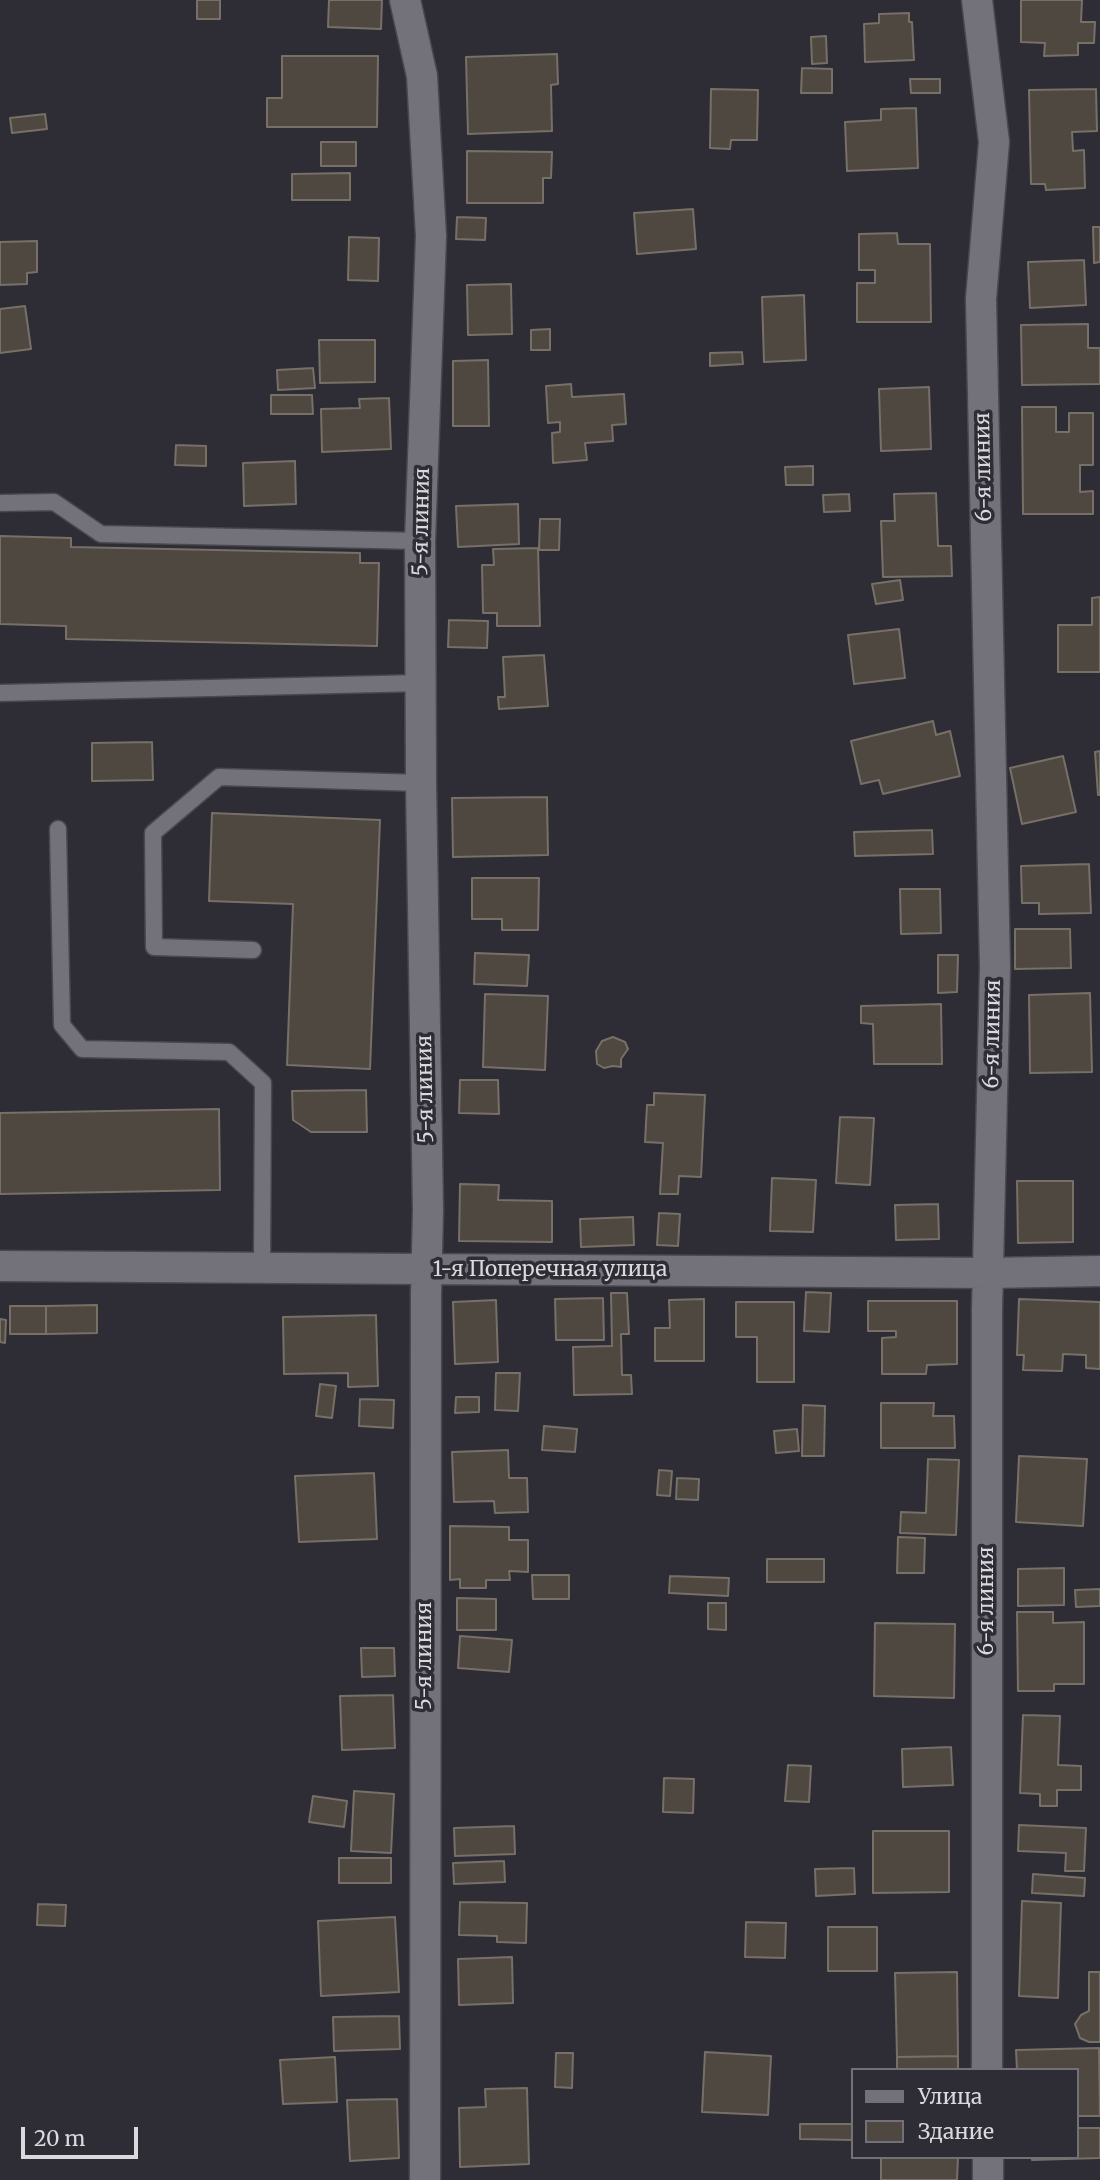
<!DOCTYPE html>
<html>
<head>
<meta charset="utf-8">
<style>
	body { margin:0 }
	#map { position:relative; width:1100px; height:2180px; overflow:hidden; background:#2e2c34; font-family:Merriweather,serif }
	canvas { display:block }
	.legend { position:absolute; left:851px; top:2068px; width:228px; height:91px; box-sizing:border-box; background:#2e2c34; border:2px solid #737178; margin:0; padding:9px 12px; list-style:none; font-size:21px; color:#dad9de }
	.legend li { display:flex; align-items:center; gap:14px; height:35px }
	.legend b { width:35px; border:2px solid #737178 }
	.scale { position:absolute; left:21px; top:2127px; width:117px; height:32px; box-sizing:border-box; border:4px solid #dad9de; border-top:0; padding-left:9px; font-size:21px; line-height:24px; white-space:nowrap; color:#dad9de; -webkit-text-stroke:5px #2e2c34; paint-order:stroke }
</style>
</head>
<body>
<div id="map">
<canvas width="1100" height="2180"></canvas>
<ul class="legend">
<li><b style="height:9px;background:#73727b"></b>Улица</li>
<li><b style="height:19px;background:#4e4840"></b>Здание</li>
</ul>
<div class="scale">20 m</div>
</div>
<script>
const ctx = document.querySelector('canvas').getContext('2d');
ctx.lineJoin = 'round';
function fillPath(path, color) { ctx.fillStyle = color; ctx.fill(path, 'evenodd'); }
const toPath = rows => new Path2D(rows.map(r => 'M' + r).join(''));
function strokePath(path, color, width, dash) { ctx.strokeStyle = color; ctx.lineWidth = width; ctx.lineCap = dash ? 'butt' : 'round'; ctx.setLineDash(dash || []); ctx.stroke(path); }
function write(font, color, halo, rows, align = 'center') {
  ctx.font = font + ' Merriweather,serif'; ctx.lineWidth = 7; ctx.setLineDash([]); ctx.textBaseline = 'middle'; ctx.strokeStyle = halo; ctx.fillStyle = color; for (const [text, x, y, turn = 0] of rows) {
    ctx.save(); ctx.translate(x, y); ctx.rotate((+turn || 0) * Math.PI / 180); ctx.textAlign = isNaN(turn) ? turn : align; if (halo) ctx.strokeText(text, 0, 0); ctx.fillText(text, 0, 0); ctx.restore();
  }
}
const building = toPath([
	[197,0,220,0,220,19,197,19,197,0],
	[329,0,382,0,381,29,328,27,329,0],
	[1021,0,1082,0,1081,22,1095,22,1094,43,1078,43,1078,55,1044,56,1045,43,1021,42,1021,0],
	[909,13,909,22,912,22,914,60,865,62,864,24,879,23,879,14,909,13],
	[826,36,827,63,812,64,811,37,826,36],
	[557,54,558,84,551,85,552,131,468,134,466,57,557,54],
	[282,56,378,56,377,127,267,127,267,98,282,98,282,56],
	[802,68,832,69,832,93,801,93,802,68],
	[910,79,940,79,940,93,911,93,910,79],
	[711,89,758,90,757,140,731,140,730,149,710,148,711,89],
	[1096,89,1097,131,1072,132,1073,151,1084,150,1085,188,1046,190,1045,184,1031,184,1029,90,1096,89],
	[916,108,918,168,847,171,845,122,881,120,881,109,916,108],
	[45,114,47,129,12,133,10,118,45,114],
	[321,142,356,142,356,166,321,166,321,142],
	[467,151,552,152,551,178,543,178,543,203,467,203,467,151],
	[350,173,350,200,292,200,292,174,350,173],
	[693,209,696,249,637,254,634,213,693,209],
	[457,217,486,218,485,240,456,239,457,217],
	[1093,227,1100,227,1100,262,1094,263,1093,227],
	[897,233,898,244,930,244,931,322,857,322,857,283,875,283,875,270,859,270,859,234,897,233],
	[349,237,379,238,378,281,348,280,349,237],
	[37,241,37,272,27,273,27,284,0,285,0,242,37,241],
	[1084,260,1086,305,1030,308,1028,262,1084,260],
	[511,284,512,334,468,335,467,285,511,284],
	[804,295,806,360,764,362,762,297,804,295],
	[25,306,31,349,0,353,0,309,25,306],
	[1088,324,1088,348,1100,348,1100,384,1022,385,1021,325,1088,324],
	[550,329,550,350,531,350,531,330,550,329],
	[319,340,375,340,375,382,320,383,319,340],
	[742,352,743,364,710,366,710,353,742,352],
	[488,360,489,426,453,426,453,361,488,360],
	[313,368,315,388,278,390,277,370,313,368],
	[571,384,572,397,624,394,626,424,612,425,613,441,585,443,587,460,553,463,552,433,560,432,560,422,548,423,546,386,571,384],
	[929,387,931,449,881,451,879,389,929,387],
	[271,395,312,395,313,414,271,414,271,395],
	[389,398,391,449,322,452,321,409,360,408,359,399,389,398],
	[1022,407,1056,407,1056,432,1069,432,1069,413,1093,413,1093,465,1080,465,1080,492,1093,491,1093,514,1023,514,1022,407],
	[176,445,206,446,206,466,175,465,176,445],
	[295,461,296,504,244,506,243,463,295,461],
	[813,466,813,485,786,485,785,467,813,466],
	[936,493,938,546,951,546,952,576,883,577,881,521,895,521,894,494,936,493],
	[849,494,850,511,824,512,823,495,849,494],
	[518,504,519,544,458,547,456,506,518,504],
	[540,519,560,519,559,550,539,550,540,519],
	[0,536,71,538,71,547,360,553,360,563,379,563,377,646,66,639,66,626,0,624,0,536],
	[538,548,540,626,497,626,497,613,483,613,482,565,494,565,493,549,538,548],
	[900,580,903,600,876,604,872,584,900,580],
	[1100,597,1100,672,1058,672,1058,625,1092,625,1092,598,1100,597],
	[449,620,488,621,487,648,448,647,449,620],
	[899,629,905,678,854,684,848,635,899,629],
	[544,655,548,706,499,709,498,697,505,697,503,657,544,655],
	[933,721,936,735,950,731,960,776,883,794,879,780,861,784,851,741,933,721],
	[152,742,153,780,92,781,92,743,152,742],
	[1100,751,1100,795,1098,795,1095,752,1100,751],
	[1063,756,1076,812,1022,824,1010,768,1063,756],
	[547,797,548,855,453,857,452,798,547,797],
	[212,813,380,820,370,1069,287,1065,293,904,209,901,212,813],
	[932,830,933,854,855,856,854,832,932,830],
	[1089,864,1091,913,1039,914,1039,903,1022,903,1021,866,1089,864],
	[472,878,539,878,538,930,502,930,502,919,472,919,472,878],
	[900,889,940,889,941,933,901,934,900,889],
	[1015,929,1070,929,1071,968,1015,969,1015,929],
	[475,953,529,955,527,986,474,984,475,953],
	[938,955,958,955,957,992,938,993,938,955],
	[1090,993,1092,1072,1030,1073,1029,995,1090,993],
	[485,994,548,996,545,1070,483,1067,485,994],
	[941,1004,942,1064,874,1064,873,1024,861,1023,861,1006,941,1004],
	[613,1037,625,1042,628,1049,621,1059,621,1067,613,1066,604,1068,597,1064,596,1051,602,1041,613,1037],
	[460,1080,498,1080,499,1114,459,1113,460,1080],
	[366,1090,367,1132,311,1132,293,1120,292,1091,366,1090],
	[654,1093,705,1095,701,1177,679,1176,678,1194,660,1194,663,1143,645,1142,647,1105,654,1105,654,1093],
	[219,1109,220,1190,0,1194,0,1113,219,1109],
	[840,1117,874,1118,870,1185,836,1183,840,1117],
	[772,1178,816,1180,813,1232,770,1231,772,1178],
	[1017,1181,1073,1181,1073,1242,1018,1243,1017,1181],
	[460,1184,499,1185,498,1200,552,1201,552,1242,459,1241,460,1184],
	[938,1204,939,1239,896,1240,895,1205,938,1204],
	[659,1213,680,1214,678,1246,657,1245,659,1213],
	[633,1217,634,1245,581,1247,580,1219,633,1217],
	[806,1292,831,1293,829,1332,804,1331,806,1292],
	[611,1293,627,1293,629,1334,621,1334,622,1375,631,1375,632,1394,574,1395,573,1347,612,1346,611,1293],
	[603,1298,604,1340,556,1340,555,1299,603,1298],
	[704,1299,704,1361,655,1361,655,1328,670,1328,669,1300,704,1299],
	[1019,1299,1100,1302,1100,1369,1086,1368,1086,1355,1063,1354,1062,1371,1023,1370,1024,1355,1017,1355,1019,1299],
	[496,1300,498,1362,455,1364,453,1302,496,1300],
	[868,1301,957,1301,957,1364,927,1365,926,1374,882,1374,882,1338,896,1337,896,1331,868,1331,868,1301],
	[736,1302,794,1302,794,1382,757,1382,757,1337,736,1337,736,1302],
	[97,1305,97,1333,46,1334,46,1306,97,1305],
	[10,1306,46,1306,46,1334,10,1334,10,1306],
	[376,1315,378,1386,348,1387,348,1373,284,1374,283,1317,376,1315],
	[0,1319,6,1320,5,1343,0,1342,0,1319],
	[496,1373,520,1373,518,1411,495,1410,496,1373],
	[320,1384,336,1386,332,1418,316,1416,320,1384],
	[456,1397,479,1397,479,1412,455,1413,456,1397],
	[360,1399,394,1400,393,1428,359,1426,360,1399],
	[881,1403,934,1403,933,1416,954,1416,955,1448,881,1448,881,1403],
	[803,1405,825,1406,824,1456,802,1456,803,1405],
	[544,1426,577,1429,575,1452,542,1450,544,1426],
	[797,1429,799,1451,776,1453,774,1431,797,1429],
	[508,1450,509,1478,527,1478,528,1512,495,1513,494,1501,454,1502,452,1452,508,1450],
	[1019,1456,1087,1459,1083,1526,1016,1522,1019,1456],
	[928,1459,959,1460,956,1535,900,1533,901,1512,926,1513,928,1459],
	[659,1470,672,1471,670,1496,657,1495,659,1470],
	[374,1473,377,1539,299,1542,295,1476,374,1473],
	[677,1478,699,1479,698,1500,676,1499,677,1478],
	[450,1526,509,1527,509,1540,528,1540,528,1572,509,1571,510,1580,486,1580,486,1588,460,1588,460,1579,450,1580,450,1526],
	[898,1537,925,1538,924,1573,897,1573,898,1537],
	[767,1559,824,1559,824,1582,767,1582,767,1559],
	[1064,1568,1064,1605,1018,1606,1018,1569,1064,1568],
	[532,1575,569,1575,569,1599,533,1599,532,1575],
	[670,1576,729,1578,728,1596,669,1593,670,1576],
	[1100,1589,1100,1606,1076,1607,1075,1590,1100,1589],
	[457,1598,496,1599,496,1630,457,1630,457,1598],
	[708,1603,726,1603,726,1630,708,1629,708,1603],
	[1017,1612,1053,1612,1053,1623,1084,1622,1084,1684,1054,1684,1054,1691,1018,1691,1017,1612],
	[875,1623,955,1624,954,1698,874,1696,875,1623],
	[460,1636,512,1640,509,1672,458,1668,460,1636],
	[361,1648,394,1648,395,1676,362,1677,361,1648],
	[393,1695,395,1748,342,1750,340,1696,393,1695],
	[1023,1715,1060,1716,1058,1765,1081,1766,1081,1790,1057,1790,1057,1806,1040,1806,1040,1794,1020,1793,1023,1715],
	[951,1747,953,1785,903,1787,902,1749,951,1747],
	[788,1765,811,1766,809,1802,785,1801,788,1765],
	[664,1778,694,1779,693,1813,663,1812,664,1778],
	[354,1791,394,1794,391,1853,351,1851,354,1791],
	[313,1796,347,1801,344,1827,309,1822,313,1796],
	[1019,1825,1086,1828,1084,1871,1065,1871,1066,1853,1018,1851,1019,1825],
	[514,1826,515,1854,455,1856,454,1828,514,1826],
	[873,1831,949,1831,949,1892,873,1893,873,1831],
	[339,1858,391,1858,391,1883,339,1883,339,1858],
	[504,1861,505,1882,454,1884,453,1863,504,1861],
	[854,1868,855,1894,816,1896,815,1869,854,1868],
	[1033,1874,1085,1878,1084,1896,1032,1893,1033,1874],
	[1022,1901,1061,1903,1058,1998,1019,1996,1022,1901],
	[460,1902,527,1903,526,1943,497,1942,497,1936,459,1935,460,1902],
	[38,1904,66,1905,65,1926,37,1925,38,1904],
	[395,1917,399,1992,321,1996,318,1921,395,1917],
	[746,1922,786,1923,785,1958,745,1957,746,1922],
	[828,1927,877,1927,877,1971,828,1971,828,1927],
	[512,1957,513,2003,459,2005,458,1959,512,1957],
	[957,1972,958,2056,897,2057,895,1973,957,1972],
	[1089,1972,1100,1972,1100,2042,1089,2042,1080,2038,1075,2024,1081,2015,1089,2011,1089,1972],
	[399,2016,400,2049,334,2051,333,2017,399,2016],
	[1099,2048,1100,2116,1077,2116,1077,2070,1017,2070,1016,2050,1099,2048],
	[705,2052,771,2056,768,2115,702,2112,705,2052],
	[556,2053,573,2053,572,2088,555,2087,556,2053],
	[958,2056,958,2070,897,2070,897,2057,958,2056],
	[335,2057,337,2102,283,2104,280,2060,335,2057],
	[527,2088,529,2164,460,2167,459,2108,486,2107,485,2089,527,2088],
	[397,2099,399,2158,350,2161,347,2100,397,2099],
	[800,2124,853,2124,853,2140,800,2139,800,2124],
	[1077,2128,1100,2128,1100,2158,1032,2160,1032,2157,1077,2157,1077,2128],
	[881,2157,958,2157,957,2180,881,2180,881,2157]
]);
fillPath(building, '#4e4840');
strokePath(building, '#767067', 2);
const service = toPath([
	[0,503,54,502,101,534,420,541],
	[0,693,421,683],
	[58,829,62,1025,82,1049,229,1052,263,1083,262,1267],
	[253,950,154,947,153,833,219,777,421,783]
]);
const minor = toPath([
	[405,0,422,76,431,236,420,541,421,783,428,1210,426,1294,425,2180],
	[977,0,994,142,981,299,995,967,987,1310,987,2070],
	[0,1266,988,1273,1100,1271],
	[988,2157,988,2180]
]);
strokePath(service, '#49484e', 19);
strokePath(minor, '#49484e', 33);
strokePath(service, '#73727b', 16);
strokePath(minor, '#73727b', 30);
write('21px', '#dad9de', '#2e2c34', [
	["6-я линия",984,467,-91],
	["5-я линия",422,522,-89],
	["6-я линия",993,1034,-89],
	["5-я линия",426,1089,-91],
	["1-я Поперечная улица",550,1270],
	["6-я линия",987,1601,-90],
	["5-я линия",425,1656,-90]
]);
</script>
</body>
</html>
